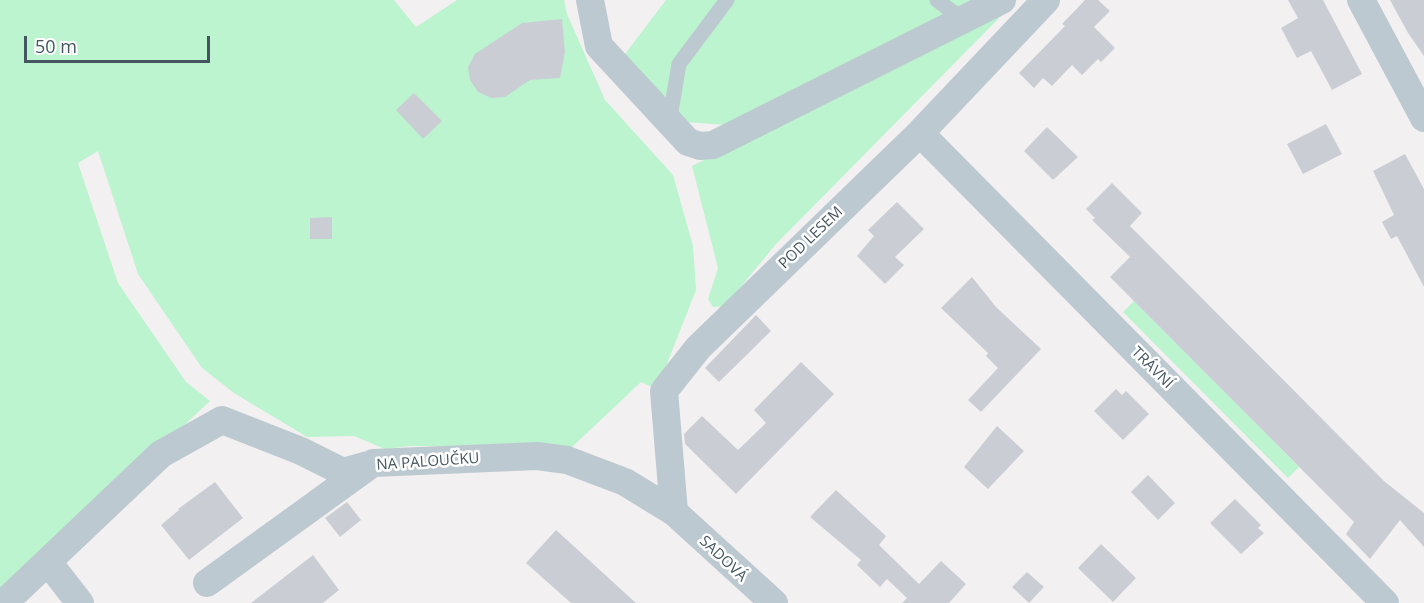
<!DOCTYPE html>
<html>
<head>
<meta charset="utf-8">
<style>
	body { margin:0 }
	#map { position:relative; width:1424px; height:603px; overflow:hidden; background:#f3f0f1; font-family:"Open Sans",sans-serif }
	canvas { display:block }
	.scale { position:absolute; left:24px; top:36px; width:186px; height:27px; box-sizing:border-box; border:3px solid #465660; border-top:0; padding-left:8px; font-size:18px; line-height:21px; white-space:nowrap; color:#465660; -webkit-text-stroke:4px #fff; paint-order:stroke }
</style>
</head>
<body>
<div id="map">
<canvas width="1424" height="603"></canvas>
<div class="scale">50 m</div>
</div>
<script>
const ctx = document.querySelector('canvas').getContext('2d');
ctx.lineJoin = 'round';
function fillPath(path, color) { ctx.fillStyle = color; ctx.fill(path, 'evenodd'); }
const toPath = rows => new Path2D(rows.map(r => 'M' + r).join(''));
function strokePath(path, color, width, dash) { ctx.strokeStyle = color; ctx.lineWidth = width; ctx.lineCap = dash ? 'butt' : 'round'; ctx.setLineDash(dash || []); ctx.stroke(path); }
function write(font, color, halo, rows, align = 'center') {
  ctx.font = font + ' "Open Sans",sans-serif'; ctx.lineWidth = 5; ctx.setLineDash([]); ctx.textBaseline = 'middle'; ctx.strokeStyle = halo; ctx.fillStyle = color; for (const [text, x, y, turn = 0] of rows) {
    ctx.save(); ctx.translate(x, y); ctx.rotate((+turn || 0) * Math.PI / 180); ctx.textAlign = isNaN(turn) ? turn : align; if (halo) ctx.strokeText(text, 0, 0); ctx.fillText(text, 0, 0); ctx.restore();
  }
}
fillPath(toPath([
	[0,0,394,0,416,27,457,0,564,0,567,14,605,100,673,175,693,246,696,290,657,389,641,382,572,447,410,446,385,449,354,436,307,437,234,393,202,368,138,274,98,151,78,163,118,283,186,382,210,401,0,598],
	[666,0,973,0,725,125,674,121,622,58],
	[1008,9,776,244,725,306,713,307,708,299,718,268,692,166],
	[1134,301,1299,467,1288,478,1123,312]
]), '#bbf4ce');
fillPath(toPath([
	[1085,0,1098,0,1110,11,1094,27,1115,48,1101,62,1098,59,1082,75,1072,65,1052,86,1043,78,1034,88,1019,73,1065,26,1062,24],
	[1288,0,1323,0,1362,74,1332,90,1311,51,1297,58,1281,28,1298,18],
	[1390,0,1424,0,1424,56,1408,33],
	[562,19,565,52,560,78,530,80,505,97,491,98,478,92,470,80,468,67,475,54,522,23],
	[414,93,442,121,423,139,396,110],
	[1326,124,1342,154,1303,174,1287,144],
	[1047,127,1078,157,1053,180,1024,151],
	[1405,154,1424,189,1424,287,1397,236,1391,239,1382,222,1394,215,1373,171],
	[1112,183,1142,213,1130,226,1384,481,1424,513,1424,547,1400,520,1370,559,1346,534,1354,522,1110,277,1130,257,1092,220,1095,218,1086,209],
	[897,202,924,229,895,257,904,265,885,284,857,256,874,236,868,230],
	[332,217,332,239,310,239,310,218],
	[972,277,996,307,1041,349,981,412,968,400,998,368,986,356,988,353,941,308],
	[756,315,771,331,719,382,705,368],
	[801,362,834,394,736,494,685,444,684,434,702,416,738,450,766,423,754,410],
	[1116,389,1122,395,1126,391,1149,414,1123,440,1094,411],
	[997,426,1024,451,988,489,964,467],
	[1148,475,1175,503,1158,520,1131,492],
	[215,482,243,518,189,560,161,525,179,510,178,509],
	[836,490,886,536,879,545,919,584,941,561,966,584,949,603,902,603,907,598,887,579,880,587,857,565,861,560,810,517],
	[1235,499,1261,525,1258,528,1264,533,1241,554,1210,523],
	[347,502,361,520,340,537,325,518],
	[556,530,636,603,571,603,526,563],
	[1101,544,1136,578,1113,602,1078,568],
	[313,555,339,590,323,603,251,603],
	[1027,572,1044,587,1029,603,1012,587]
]), '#caced4');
strokePath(toPath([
	[937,0,963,20],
	[669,123,679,64,727,0]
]), '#bdc9d1', 15);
strokePath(toPath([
	[590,0,599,46,688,142,700,146,713,145,1002,0],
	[1361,0,1424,118],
	[920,133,1385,603],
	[674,512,664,391,698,348,920,133,1046,0],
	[48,562,80,603],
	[207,583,373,463,537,456,567,460,625,482,674,512,774,603],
	[4,603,161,454,222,420,301,451,343,472,368,465]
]), '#bdc9d1', 28);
write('15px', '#465660', '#fff', [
	["POD LESEM",811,238,-44],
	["TRÁVNÍ",1152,368,45],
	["NA PALOUČKU",428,462,-4],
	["SADOVÁ",723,559,43]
]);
</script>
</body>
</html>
